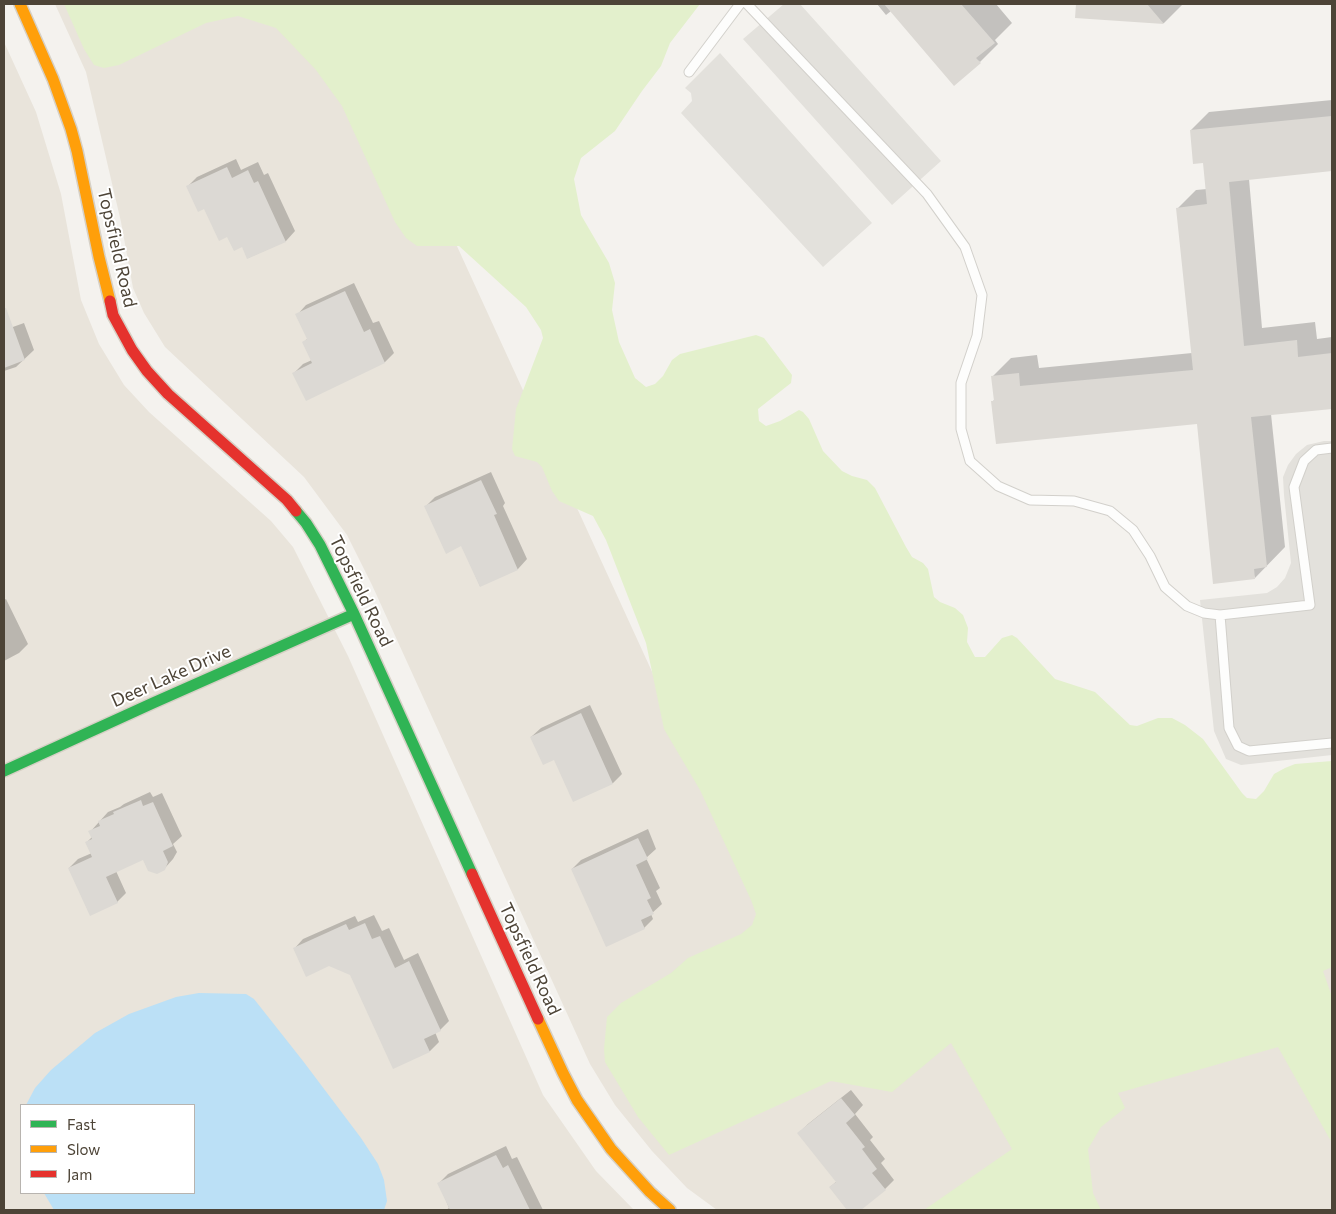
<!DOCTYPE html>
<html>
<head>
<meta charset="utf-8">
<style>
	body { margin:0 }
	#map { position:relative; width:1336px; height:1214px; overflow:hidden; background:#f4f2ee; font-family:Commissioner,sans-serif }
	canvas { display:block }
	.frame { position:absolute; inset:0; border:5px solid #4d4437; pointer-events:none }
	.legend { position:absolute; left:20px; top:1104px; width:175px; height:90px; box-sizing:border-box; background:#fff; border:1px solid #b8b4af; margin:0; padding:6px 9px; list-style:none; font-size:15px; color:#4d4437 }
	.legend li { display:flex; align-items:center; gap:10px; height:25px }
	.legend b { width:25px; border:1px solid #b8b4af }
</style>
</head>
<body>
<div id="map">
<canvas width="1336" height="1214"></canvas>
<div class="frame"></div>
<ul class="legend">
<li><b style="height:6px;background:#30b455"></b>Fast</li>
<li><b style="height:6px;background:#ff9f0a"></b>Slow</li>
<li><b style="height:6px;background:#e5322d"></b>Jam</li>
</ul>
</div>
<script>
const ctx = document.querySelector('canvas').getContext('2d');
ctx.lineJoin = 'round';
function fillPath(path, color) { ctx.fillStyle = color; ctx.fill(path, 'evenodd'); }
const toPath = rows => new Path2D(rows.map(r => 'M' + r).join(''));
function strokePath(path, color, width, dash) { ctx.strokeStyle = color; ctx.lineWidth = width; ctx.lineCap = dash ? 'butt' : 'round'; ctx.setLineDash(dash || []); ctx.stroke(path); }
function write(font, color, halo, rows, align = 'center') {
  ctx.font = font + ' Commissioner,sans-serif'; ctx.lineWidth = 4; ctx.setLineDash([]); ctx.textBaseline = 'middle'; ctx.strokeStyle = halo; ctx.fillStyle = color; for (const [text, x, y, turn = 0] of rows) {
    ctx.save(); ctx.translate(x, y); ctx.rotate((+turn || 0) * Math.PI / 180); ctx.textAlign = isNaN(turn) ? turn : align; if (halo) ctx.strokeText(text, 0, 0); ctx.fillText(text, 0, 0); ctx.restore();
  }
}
fillPath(toPath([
	[55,4,346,4,830,1060,1332,947,1332,1210,717,1210,687,1188,652,1151,615,1105,590,1064,372,585,347,535,304,477,165,347,144,313,133,288,121,222,86,72],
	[4,42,36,112,61,194,81,300,99,344,124,385,149,412,271,521,293,547,348,656,543,1095,596,1171,634,1210,4,1210],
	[21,1105,194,1105,194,1193,21,1193]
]), '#e9e4db');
fillPath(toPath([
	[64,4,700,4,670,43,661,66,642,91,615,131,581,158,574,179,581,215,609,263,615,283,612,310,619,342,635,378,646,387,655,384,663,376,672,360,680,354,756,335,764,338,792,375,791,383,758,409,759,421,766,426,780,421,799,410,803,412,809,419,823,451,842,471,852,476,867,480,875,488,906,547,912,557,923,563,928,569,934,597,940,602,955,608,963,615,968,628,967,642,975,657,985,657,1002,638,1012,635,1017,638,1055,679,1095,692,1130,725,1137,726,1158,718,1172,718,1185,725,1203,739,1242,793,1247,798,1256,799,1264,791,1274,774,1285,768,1295,764,1332,761,1332,967,1323,971,1332,997,1332,1143,1278,1047,1118,1093,1125,1108,1101,1127,1088,1149,1093,1193,1101,1210,924,1210,1012,1149,951,1043,892,1092,831,1081,669,1155,638,1117,605,1062,604,1049,607,1017,621,1003,671,973,688,958,741,934,752,925,756,914,751,900,700,790,664,729,646,643,606,540,593,516,559,501,552,491,542,467,537,462,515,456,512,449,516,409,543,338,541,330,526,307,459,246,417,246,406,238,395,222,342,106,316,70,276,28,238,16,206,23,119,65,104,68,94,65,84,49]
]), '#e3f0cc');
fillPath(toPath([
	[784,4,800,4,941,161,892,205,743,39],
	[720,53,872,223,823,267,681,113,692,101,691,93,685,88],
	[1324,441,1332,441,1332,755,1241,765,1226,759,1214,731,1200,600,1267,593,1277,587,1285,578,1291,563,1284,495,1283,477,1288,465,1296,454,1307,445]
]), '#e3e1dc');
fillPath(toPath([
	[199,993,246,994,254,999,303,1061,361,1138,378,1164,384,1180,387,1201,384,1210,54,1210,44,1193,194,1193,194,1105,26,1105,35,1088,51,1070,95,1033,129,1014,176,997]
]), '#bbe0f6');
fillPath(toPath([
	[877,4,996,4,1012,23,995,40,998,44,980,62,891,11,886,15],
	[1087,4,1181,4,1182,5,1164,23,1100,18],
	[1332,100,1332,170,1249,179,1262,328,1315,322,1317,339,1332,337,1332,407,1271,414,1285,547,1255,578,1198,422,992,402,995,399,993,376,1011,358,1037,355,1039,368,1192,353,1178,208,1196,190,1207,189,1204,162,1191,130,1209,112],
	[236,159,241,170,258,162,264,175,268,173,295,231,286,241,248,258,242,245,228,235,188,186,197,177],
	[354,283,373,323,379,321,394,353,385,362,306,399,294,373,303,364,312,360,304,342,308,338,297,315,306,305],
	[4,312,10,328,24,323,34,350,16,367,4,371],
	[491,472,505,503,503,506,527,559,518,569,480,586,462,545,426,506,435,497],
	[6,599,28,644,19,653,4,661,4,600],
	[590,705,622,774,613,783,574,800,555,758,531,737,541,728],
	[150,792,153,797,162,793,182,836,173,844,177,852,173,859,164,869,144,858,116,871,126,893,117,902,69,868,78,859,92,853,87,842,92,837,90,832,108,812,120,807,124,804],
	[648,829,656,849,646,858,660,888,656,891,662,904,651,914,653,919,644,928,572,869,581,860],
	[374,915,382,931,389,928,404,960,418,953,449,1021,440,1030,435,1032,439,1042,430,1051,394,1067,351,974,294,949,303,939,355,916,358,922],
	[851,1090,863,1105,855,1114,873,1137,870,1140,885,1159,881,1163,894,1180,885,1189,859,1210,848,1210,830,1187,837,1181,799,1133,808,1124],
	[506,1146,512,1159,517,1157,543,1210,446,1210,449,1208,439,1183,448,1174]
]), '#0003');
fillPath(toPath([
	[884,4,961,4,995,43,976,58,981,63,954,86],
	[1076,4,1147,4,1164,24,1075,18],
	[1332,116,1332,171,1229,182,1244,346,1297,340,1298,357,1332,353,1332,409,1251,417,1267,567,1254,569,1255,579,1213,584,1197,424,996,444,991,401,994,401,991,376,1019,373,1020,386,1193,370,1176,208,1207,204,1203,163,1193,164,1190,130],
	[227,167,232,178,248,170,254,183,258,181,286,242,247,259,242,247,234,251,227,237,219,241,204,209,198,212,186,186],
	[345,291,364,332,370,329,385,363,306,401,292,373,312,363,302,342,307,339,295,314],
	[4,308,6,308,25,360,4,368],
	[481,480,497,514,494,515,518,570,480,587,461,546,446,554,424,506],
	[581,713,613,784,573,802,554,760,543,765,530,737],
	[141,800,143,806,153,802,173,846,163,851,168,862,165,870,157,874,148,871,143,860,106,877,118,903,90,916,68,868,92,857,85,842,92,839,88,831,100,826,98,821,114,814,113,812],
	[638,838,648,859,636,865,651,898,647,900,654,914,641,920,645,929,606,947,571,869],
	[365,923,372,939,380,936,395,968,409,961,441,1031,424,1039,430,1052,393,1069,350,975,329,966,306,977,293,948,346,924,349,930],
	[841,1098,855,1115,846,1123,865,1147,862,1149,877,1169,872,1173,886,1190,861,1210,847,1210,829,1187,836,1182,797,1133],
	[496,1155,503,1168,508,1165,530,1210,450,1210,437,1183]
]), '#dcd9d4');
const lane = toPath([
	[747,4,927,194,965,247,982,295,977,336,961,383,961,429,970,461,998,486,1030,500,1074,501,1110,511,1133,530,1150,556,1165,587,1187,606,1204,613,1220,615,1310,605,1294,487,1304,461,1316,450,1332,448],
	[689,72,740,4],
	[1220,615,1229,728,1238,746,1249,751,1332,743]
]);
const fast = toPath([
	[296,511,306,523,320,545,354,614,472,874],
	[4,771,153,703,354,614]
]);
const slow = toPath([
	[20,4,53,79,71,129,77,151,99,257,110,301],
	[538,1019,563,1073,577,1100,611,1149,650,1192,670,1210]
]);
const jam = toPath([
	[110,301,113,315,132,350,147,371,168,394,287,500,296,511],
	[472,874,538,1019]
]);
strokePath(lane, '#d2d0cb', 11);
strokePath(fast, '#d6d0c5', 14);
strokePath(slow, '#d6d0c5', 14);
strokePath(jam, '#d6d0c5', 14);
strokePath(lane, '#fdfdfc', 9);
strokePath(fast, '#30b455', 11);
strokePath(slow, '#ff9f0a', 11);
strokePath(jam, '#e5322d', 11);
write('18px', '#4d4437', '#fff', [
	["Topsfield Road",117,248,77],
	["Topsfield Road",361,591,64],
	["Deer Lake Drive",171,676,-24],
	["Topsfield Road",530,959,65]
]);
</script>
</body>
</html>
